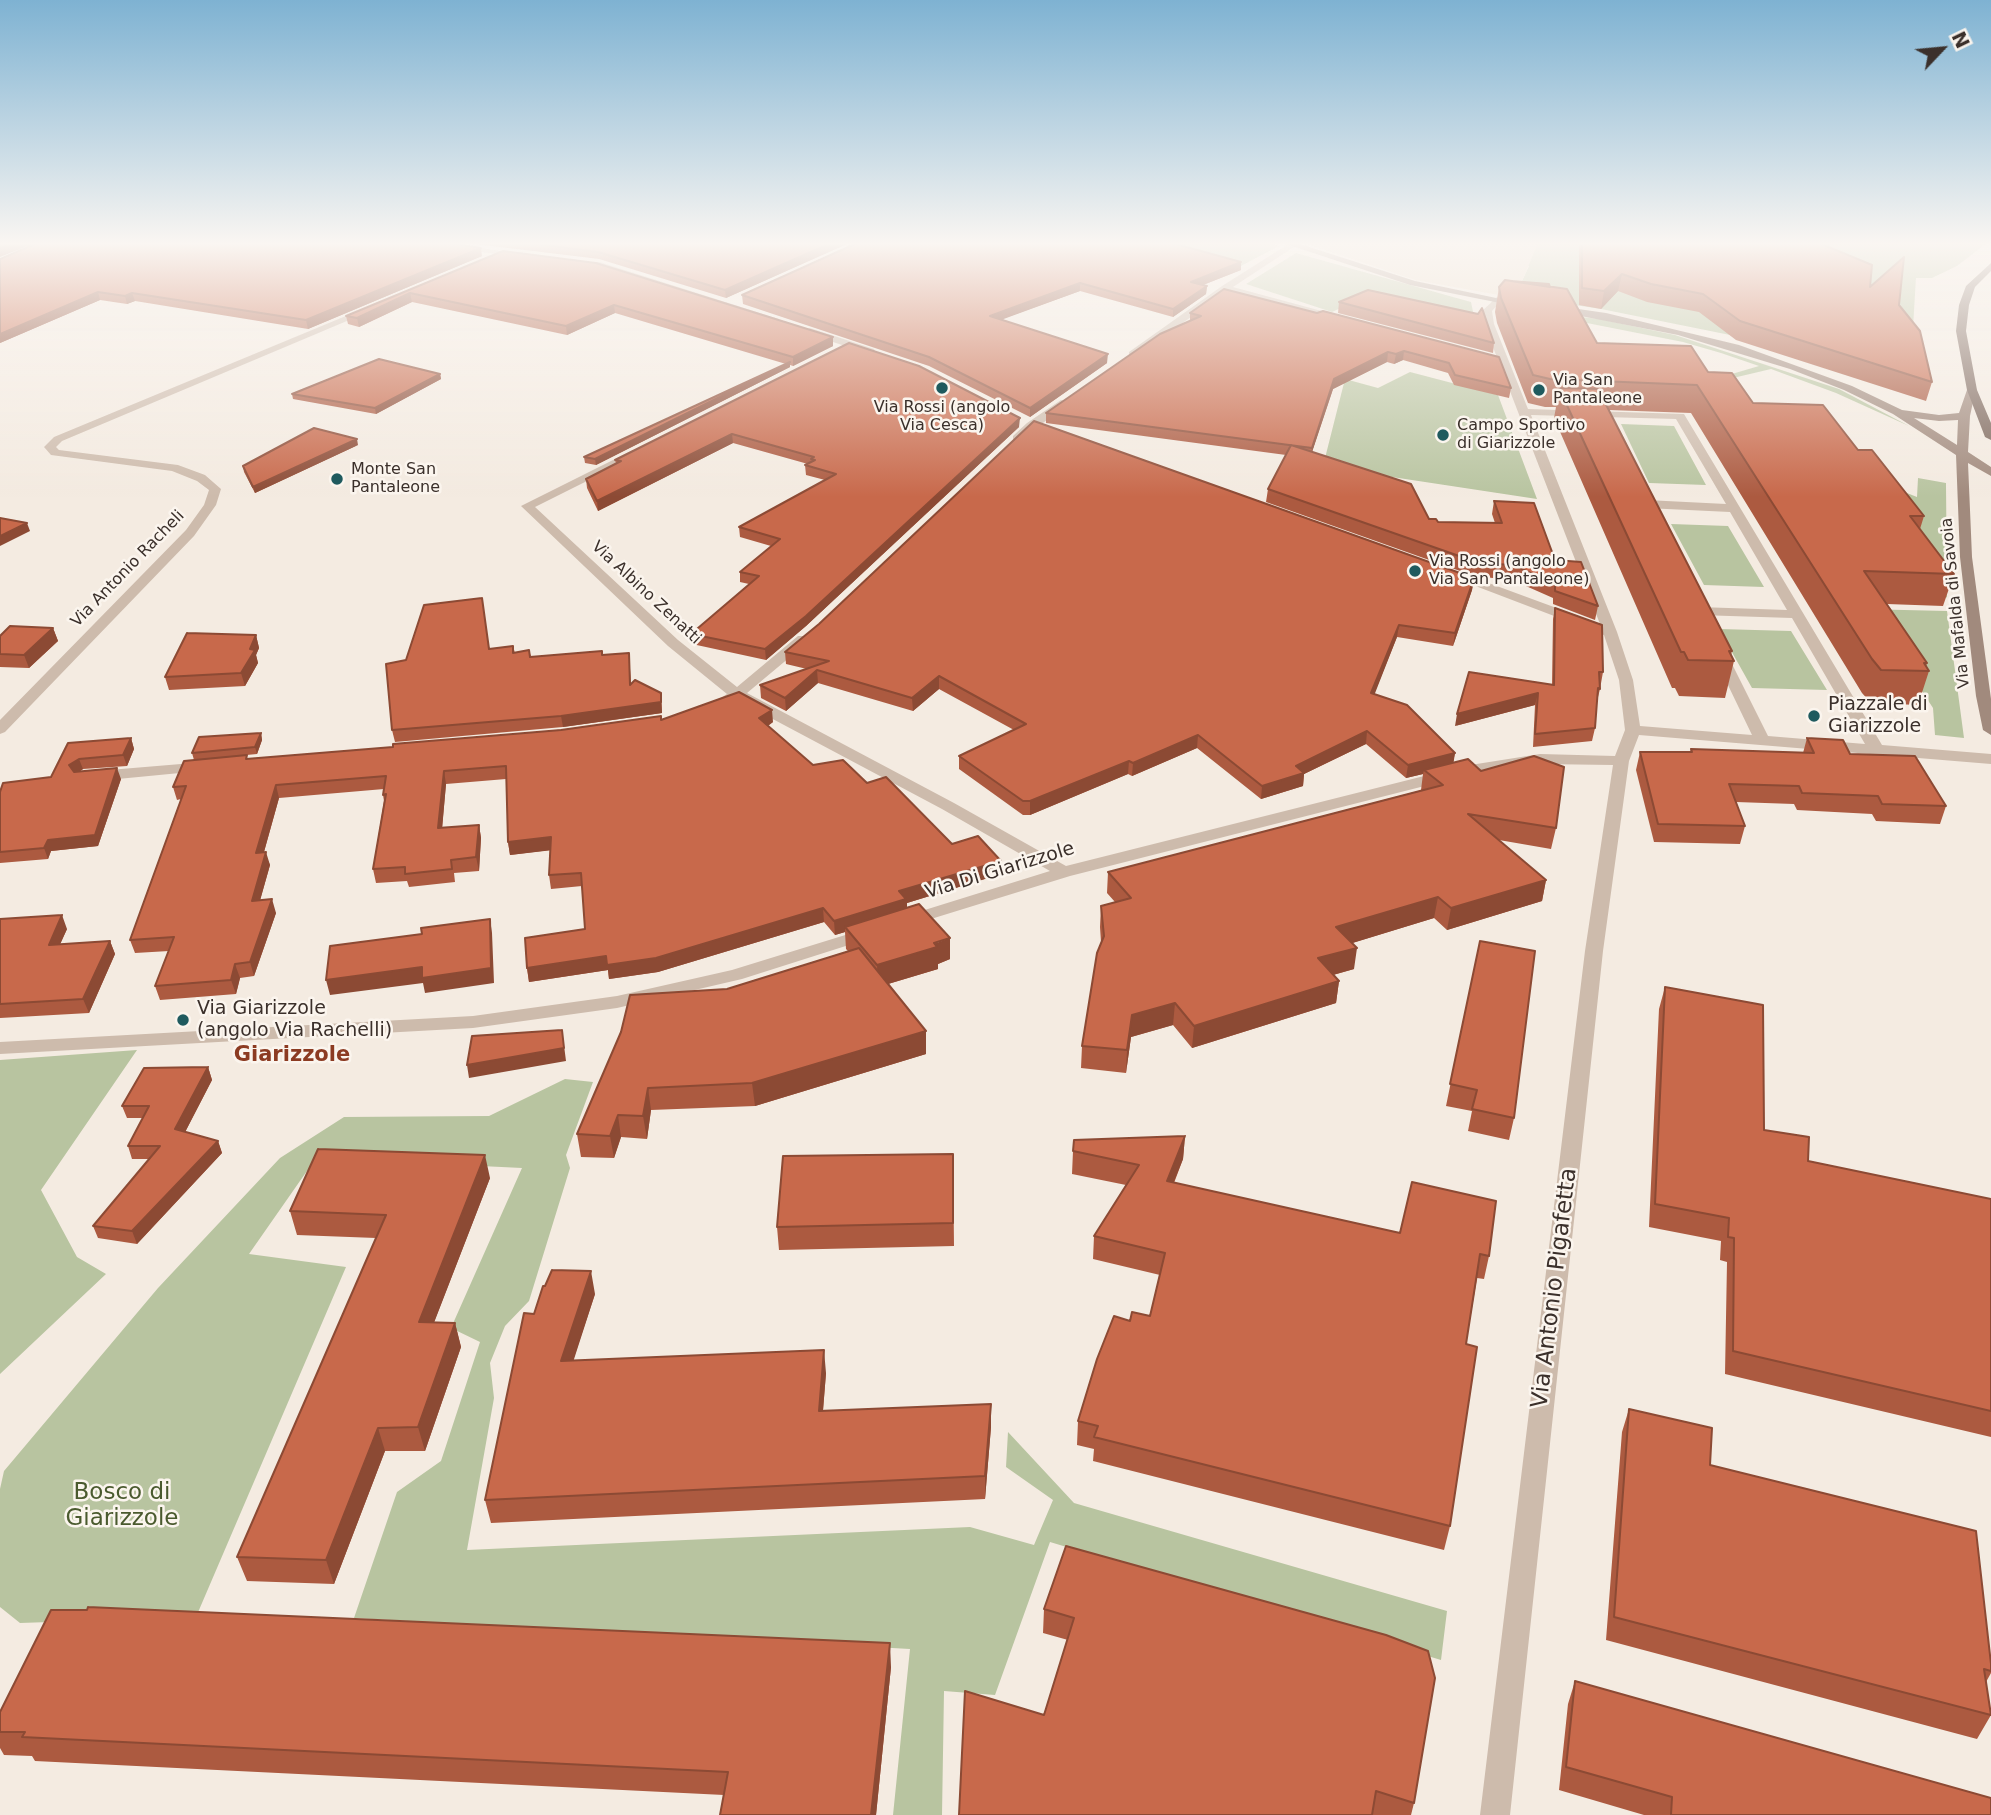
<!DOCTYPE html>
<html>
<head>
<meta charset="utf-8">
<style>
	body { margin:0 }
	#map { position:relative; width:1991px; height:1815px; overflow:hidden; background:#f4ebe1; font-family:"DejaVu Sans",sans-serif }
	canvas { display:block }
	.north { position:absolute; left:1907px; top:14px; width:70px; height:70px; -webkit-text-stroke:5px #fbf5ee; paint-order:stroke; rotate:64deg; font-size:19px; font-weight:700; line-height:28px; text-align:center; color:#3b302b }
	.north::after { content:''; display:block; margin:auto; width:24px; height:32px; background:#3b302b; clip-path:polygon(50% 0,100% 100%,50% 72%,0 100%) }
</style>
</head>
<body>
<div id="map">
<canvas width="1991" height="1815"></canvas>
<div class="north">N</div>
</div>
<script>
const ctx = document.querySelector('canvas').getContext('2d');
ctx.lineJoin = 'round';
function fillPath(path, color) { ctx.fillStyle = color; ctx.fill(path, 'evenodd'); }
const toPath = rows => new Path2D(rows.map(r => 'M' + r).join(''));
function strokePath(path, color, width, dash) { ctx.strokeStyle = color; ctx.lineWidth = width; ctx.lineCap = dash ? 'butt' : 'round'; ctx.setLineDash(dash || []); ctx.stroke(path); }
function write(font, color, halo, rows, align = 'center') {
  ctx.font = font + ' "DejaVu Sans",sans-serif'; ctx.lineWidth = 5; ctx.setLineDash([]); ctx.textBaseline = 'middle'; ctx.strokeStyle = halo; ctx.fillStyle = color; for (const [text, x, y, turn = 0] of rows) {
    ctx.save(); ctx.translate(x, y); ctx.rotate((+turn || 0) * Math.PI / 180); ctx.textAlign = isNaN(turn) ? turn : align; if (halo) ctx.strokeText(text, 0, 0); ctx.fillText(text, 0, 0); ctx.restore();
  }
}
fillPath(toPath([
	[1158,243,1270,243,1279,246,1241,266],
	[1304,243,1987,243,1957,266,1932,278,1916,278,1913,328,1730,335,1601,309,1515,296,1529,266],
	[1296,253,1471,302,1475,321,1367,296,1332,312,1246,284],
	[1521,310,1599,319,1675,335,1839,389,1909,426,1836,393,1771,369,1733,378,1725,376,1759,366,1721,353,1683,342],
	[1410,372,1498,395,1537,499,1392,477,1322,470,1345,379,1378,388],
	[1621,424,1674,426,1706,485,1649,483],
	[1869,478,1917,497,1918,478,1946,483,1947,598,1934,582],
	[1671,524,1728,526,1764,587,1704,585],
	[1818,608,1947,611,1964,738,1935,735,1933,708,1878,624],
	[1719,629,1791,631,1827,690,1752,688],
	[137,1050,41,1190,77,1257,106,1274,0,1374,0,1060],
	[565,1079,593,1082,566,1155,570,1168,529,1301,505,1326,490,1363,494,1398,467,1550,970,1527,1034,1545,1053,1500,1006,1467,1008,1432,1074,1503,1447,1611,1441,1660,1050,1542,995,1695,944,1691,942,1815,893,1815,910,1649,354,1618,397,1492,441,1461,480,1342,451,1328,522,1168,316,1158,249,1254,346,1267,196,1617,20,1623,0,1607,0,1489,4,1471,158,1288,280,1158,344,1117,489,1116]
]), '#b8c4a0');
fillPath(toPath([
	[1304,243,1538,243,1515,298,1415,280]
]), '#ecdcc8');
fillPath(toPath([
	[416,243,445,243,529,255,524,258,416,243],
	[1290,243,1297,245,1233,287,1344,317,1344,321,1227,291,1137,356,1129,356,1129,352,1222,286,1290,243],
	[594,262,600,262,779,319,770,321,594,266,594,262],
	[1497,297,1502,300,1492,311,1494,324,1528,409,1684,414,1882,745,1991,754,1991,764,1639,735,1629,761,1603,951,1510,1815,1480,1815,1585,951,1613,765,1540,764,1464,776,1070,876,905,927,896,922,899,918,1050,871,942,809,737,700,726,707,716,707,714,704,716,701,727,694,668,646,521,506,633,450,641,450,641,454,535,507,678,640,737,687,798,636,808,636,808,642,747,693,954,803,1066,866,1464,766,1540,754,1615,756,1625,730,1619,680,1604,635,1444,574,1451,570,1456,571,1600,624,1484,324,1482,311,1497,297],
	[1531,415,1676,419,1726,504,1646,500,1640,504,1646,508,1730,512,1787,610,1699,607,1692,611,1699,615,1792,618,1865,744,1768,736,1728,656,1721,652,1714,656,1752,735,1640,726,1633,680,1617,632,1531,415],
	[365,308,373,310,62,441,56,447,59,450,178,465,205,475,221,489,216,505,194,536,5,732,0,734,0,720,186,530,204,505,209,490,197,481,172,471,51,455,44,447,54,437,365,308],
	[810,328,874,349,875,351,866,353,806,333,805,331,810,328],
	[1061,400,1070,402,1021,440,1013,440,1013,436,1027,423,1061,400],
	[205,762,213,767,211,770,97,781,89,776,97,771,205,762],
	[868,928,874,929,877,933,874,937,742,979,617,1008,473,1028,0,1054,0,1042,473,1016,617,996,732,970,868,928]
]), '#cdbbac');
fillPath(toPath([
	[1283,243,1297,243,1415,281,1525,304,1520,307,1410,285,1283,243],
	[1558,306,1606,313,1739,345,1852,386,1902,410,1939,415,1959,413,1967,390,1976,388,1970,416,1968,452,1991,467,1991,476,1968,463,1972,557,1991,699,1991,735,1983,730,1976,696,1960,557,1956,455,1893,414,1844,390,1790,369,1678,335,1555,311,1555,307,1558,306],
	[1914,418,1939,421,1958,420,1957,445,1914,418]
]), '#a18a7d');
fillPath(toPath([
	[1991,263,1991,271,1975,287,1969,305,1966,331,1977,390,1991,423,1991,440,1985,437,1967,390,1956,331,1959,305,1966,286,1991,263]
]), '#7d675c');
fillPath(toPath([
	[467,243,849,243,726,298,599,259],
	[1579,243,1819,243,1870,287,1899,305,1932,382,1926,401,1736,340,1699,312,1647,302,1618,291,1601,309,1579,305],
	[503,251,833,337,833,346,793,366,790,365,790,367,596,465,585,463,584,457,786,364,615,313,567,335,412,302,359,327,348,324,346,316],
	[482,256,308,329,135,301,127,304,100,300,0,343,0,259],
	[1241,262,1241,270,1203,285,1207,286,1206,294,1173,317,1080,291,1002,319,1107,363,1030,417,929,366,743,304,742,295],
	[1499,287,1597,343,1708,372,1753,403,1858,450,1924,516,1920,529,1954,574,1943,606,1887,604,1927,663,1926,667,1929,671,1918,705,1871,703,1862,693,1691,413,1609,410,1732,651,1731,655,1734,661,1725,698,1679,696,1675,688,1672,688,1554,418,1556,407,1545,407,1528,403,1497,323,1495,312],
	[1339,302,1494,343,1493,353,1338,313],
	[1323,311,1511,388,1509,398,1454,385,1448,373,1403,360,1394,364,1387,362,1333,389,1312,452,1429,519,1438,522,1495,523,1492,514,1494,501,1555,560,1598,606,1595,620,1553,604,1553,598,1510,579,1477,577,1266,502,1268,489,1286,455,1046,423,1046,413,1190,321,1190,313,1317,313],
	[849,343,1019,427,806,626,766,660,692,644,691,634,749,584,740,582,740,572,771,546,740,537,739,527,825,480,806,475,805,465,808,464,733,443,598,511,587,488,586,479,616,463,615,460],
	[440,374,441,379,376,414,293,399,292,394],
	[358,445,255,493,244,472,243,466],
	[1474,578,1472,590,1453,646,1397,637,1374,694,1455,753,1453,762,1481,771,1556,828,1551,849,1499,840,1546,880,1542,901,1447,930,1434,918,1352,943,1354,969,1333,975,1339,981,1336,1003,1192,1048,1173,1025,1131,1037,1126,1073,1081,1068,1082,1046,1101,942,1100,927,1101,906,1115,902,1107,893,1108,872,1422,790,1421,790,1423,774,1406,778,1366,744,1304,774,1303,786,1261,799,1197,748,1132,776,1128,774,1030,815,1023,815,959,769,959,756,1014,730,939,689,913,711,818,683,786,711,761,698,760,685,807,669,786,664,785,652],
	[1555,608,1603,672,1600,689,1597,701,1595,728,1592,741,1533,747,1535,705,1455,726,1552,685,1553,619],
	[53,628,58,641,29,668,0,667,0,636],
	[256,635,259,648,256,655,258,663,245,686,169,690,165,677],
	[513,646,515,653,529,650,531,657,602,651,603,655,629,653,631,684,661,693,662,713,563,727,395,742,392,730,489,649],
	[662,719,773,722,768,726,813,765,867,783,952,844,1001,861,1001,874,907,903,907,908,950,959,938,964,938,969,888,984,926,1054,755,1106,651,1110,647,1139,621,1137,614,1158,581,1157,577,1134,727,989,848,951,846,949,845,932,835,935,824,922,658,972,609,979,608,970,529,982,527,968,585,929,582,886,551,889,549,875,550,850,510,855,508,842,506,779,446,784,442,828,479,825,481,838,479,871,454,873,455,882,409,887,407,881,376,883,373,869,384,801,383,795,384,789,279,798,264,852,270,865,260,900,276,913,254,976,240,978,236,994,160,1000,155,986,169,951,135,953,130,940,181,799,177,800,173,787,248,759,393,747],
	[261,733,262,740,257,754,194,760,192,753],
	[131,738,134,749,127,766,83,769,79,772,121,779,98,846,51,851,48,859,0,863,0,792,51,777,68,743],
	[1807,738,1850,754,1946,806,1940,824,1876,821,1872,814,1797,810,1794,804,1736,802,1745,826,1740,844,1654,842,1636,770,1640,752,1690,752,1691,749,1803,753],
	[0,919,67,929,60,944,110,941,115,954,89,1013,0,1018],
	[1480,941,1514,1118,1509,1140,1468,1131,1472,1111,1446,1106],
	[1665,987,1764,1130,1808,1161,1991,1199,1991,1437,1725,1374,1727,1262,1720,1260,1721,1241,1649,1227,1659,1009],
	[208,1067,212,1080,185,1132,218,1141,222,1153,137,1244,98,1238,93,1226,149,1159,132,1159,128,1146,143,1118,127,1118,122,1106],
	[1185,1136,1183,1159,1174,1183,1489,1256,1484,1279,1477,1278,1466,1344,1450,1526,1444,1550,1093,1461,1094,1449,1077,1445,1078,1421,1130,1321,1150,1316,1160,1275,1093,1259,1094,1236,1126,1185,1072,1174,1073,1151],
	[953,1154,954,1246,779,1250,777,1227],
	[490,1178,434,1322,455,1323,461,1347,425,1451,385,1451,334,1584,247,1581,237,1557,376,1238,297,1235,290,1211],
	[595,1294,573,1360,826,1373,823,1411,991,1404,991,1427,985,1499,491,1523,485,1500,534,1314],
	[1629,1409,1710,1465,1991,1664,1991,1673,1986,1682,1991,1715,1977,1739,1606,1640,1622,1432],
	[1066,1546,1414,1803,1411,1815,959,1815,1044,1715,1068,1640,1043,1633,1044,1609],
	[891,1667,876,1815,720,1815,724,1795,35,1761,32,1756,4,1755,0,1748,0,1712],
	[1575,1681,1991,1815,1644,1815,1559,1790,1568,1704]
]), '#ac5a40');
fillPath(toPath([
	[12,243,35,243,0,257,0,248],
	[831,243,849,243,726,298,725,290],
	[481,248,482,256,308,329,306,320],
	[1241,262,1241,270,1190,290,1191,282],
	[1622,274,1618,291,1601,309,1604,291],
	[1080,283,1080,291,990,324,990,316],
	[1207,286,1206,294,1173,317,1173,309],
	[98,292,100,300,0,343,0,334],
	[132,293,135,301,127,304,125,296],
	[410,293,412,302,359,327,357,318],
	[614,305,615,313,567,335,566,326],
	[833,337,833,346,793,366,793,357],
	[1404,351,1403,360,1394,364,1396,354],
	[1388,352,1387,362,1333,389,1310,458,1312,448,1334,379],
	[1108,354,1107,363,1030,417,1030,408],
	[790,362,790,367,596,465,595,459],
	[440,374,441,379,376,414,375,408],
	[1020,418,1019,427,806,626,766,660,765,649],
	[732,434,733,443,598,511,597,501],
	[357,439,358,445,255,493,253,487],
	[27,523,30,531,0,546,0,536],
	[1474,578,1472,590,1453,646,1455,633],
	[1399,625,1397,637,1370,706,1371,693],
	[53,628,58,641,29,668,24,655],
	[256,635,259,648,256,655,258,663,245,686,241,673],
	[817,670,818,683,786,711,785,698],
	[939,676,939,689,913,711,912,698],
	[661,693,662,713,563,727,561,716],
	[1538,693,1535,705,1455,726,1457,714],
	[772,710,773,722,760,731,759,718],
	[1367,731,1366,744,1304,774,1303,786,1261,799,1262,786,1296,766],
	[261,733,262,740,257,754,255,747],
	[1198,735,1197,748,1132,776,1133,763],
	[131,738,134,749,127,766,123,755],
	[1455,753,1453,766,1424,770,1423,774,1406,778,1408,765],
	[79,759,83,769,73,776,69,765],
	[1129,761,1128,774,1030,815,1030,801],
	[117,768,121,779,98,846,51,851,48,859,44,848,48,840],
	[444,771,446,784,441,841,438,828],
	[276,785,279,798,260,866,256,853],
	[479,825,481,838,479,871,476,857],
	[551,837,553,850,510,855,508,842],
	[266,852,270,865,256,915,252,901],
	[1001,861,1001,874,907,903,907,913,845,927,845,932,835,935,834,921,899,891],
	[1546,880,1542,901,1447,930,1451,908],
	[1438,897,1434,918,1333,949,1336,927],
	[272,899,276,913,254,976,250,962],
	[823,908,824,922,658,972,609,979,608,970,529,982,527,968],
	[62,915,67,929,54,958,49,945],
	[490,919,492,933,494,983,425,993,423,983,330,995,326,980],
	[950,938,950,959,938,964,938,969,878,987,877,965],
	[110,941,115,954,89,1013,83,999],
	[1357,948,1354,969,1315,980,1318,958],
	[235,964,240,978,236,994,231,980],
	[1339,981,1336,1003,1192,1048,1194,1026],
	[1175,1003,1173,1025,1131,1037,1126,1073,1127,1050,1132,1015],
	[562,1030,566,1061,469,1078,467,1065],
	[926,1031,926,1054,755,1106,752,1083],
	[208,1067,212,1080,180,1142,175,1129],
	[648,1088,651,1110,647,1139,643,1116],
	[618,1115,621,1137,614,1158,610,1136],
	[1185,1136,1183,1159,1165,1204,1167,1181],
	[218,1141,222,1153,137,1244,132,1231],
	[485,1155,490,1178,425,1346,419,1322],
	[591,1271,595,1294,566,1384,561,1361],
	[455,1323,461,1347,425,1451,418,1427],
	[824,1350,826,1373,821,1434,819,1411],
	[991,1404,991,1427,985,1499,985,1476],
	[378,1428,385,1451,334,1584,326,1560],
	[890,1643,891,1667,876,1815,871,1815]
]), '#8c4a34');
const building = toPath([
	[0,243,12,243,0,248,0,243],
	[37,243,449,243,481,248,306,320,132,293,125,296,98,292,0,334,0,259,37,243],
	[530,243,831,243,725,290,598,252,530,243],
	[857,243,1172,243,1241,262,1191,282,1207,286,1173,309,1080,283,990,316,1108,354,1030,408,929,357,742,295,857,243],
	[1582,243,1819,243,1872,265,1870,287,1904,257,1899,305,1920,331,1932,382,1740,321,1703,294,1651,284,1622,274,1604,291,1582,288,1582,243],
	[503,251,596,263,833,337,793,357,614,305,566,326,410,293,357,318,346,316,503,251],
	[1505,280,1567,289,1597,343,1691,346,1708,372,1732,373,1753,403,1823,405,1858,450,1872,450,1924,516,1910,516,1954,574,1864,571,1927,663,1924,663,1929,671,1881,670,1872,659,1697,385,1550,379,1533,375,1501,298,1499,287,1505,280],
	[1511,281,1549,284,1550,287,1511,281],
	[1224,289,1317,313,1323,311,1499,357,1511,388,1455,375,1449,363,1404,351,1396,354,1388,352,1334,379,1312,448,1046,413,1160,334,1201,316,1190,313,1224,289],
	[1368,290,1478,314,1482,308,1494,343,1339,302,1368,290],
	[849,343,919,366,1020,418,806,616,765,649,691,634,759,576,740,572,780,539,739,527,836,474,805,465,815,460,811,459,814,457,732,434,597,501,586,479,621,461,615,460,849,343],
	[379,359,440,374,375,408,292,394,379,359],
	[790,362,595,459,584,457,790,362],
	[1559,388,1598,389,1732,651,1729,651,1734,661,1688,660,1684,652,1681,652,1559,388],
	[1034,421,1474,578,1455,633,1399,625,1371,693,1407,705,1455,753,1408,765,1367,731,1296,766,1304,773,1262,786,1198,735,1133,763,1129,761,1030,801,1023,801,959,756,1026,724,939,676,912,698,817,670,785,698,760,685,829,661,785,652,819,624,1034,421],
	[314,428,357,439,253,487,243,466,314,428],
	[1291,445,1411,484,1429,519,1436,519,1438,522,1502,523,1494,501,1534,503,1555,560,1581,562,1598,606,1555,591,1555,584,1513,565,1479,563,1268,489,1291,445],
	[0,518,27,523,0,536,0,518],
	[482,598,489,649,513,646,513,653,529,650,530,657,602,651,602,655,629,653,630,685,635,680,661,693,661,702,561,716,392,730,386,664,406,660,424,605,482,598],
	[1555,608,1602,625,1603,672,1599,672,1600,689,1598,688,1595,728,1535,734,1538,693,1457,714,1469,672,1554,685,1555,608],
	[10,626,53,628,24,655,0,654,0,636,10,626],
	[187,633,256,635,250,649,255,650,241,673,165,677,187,633],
	[739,692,772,710,759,718,813,765,843,760,867,783,886,777,952,844,978,836,1001,861,899,891,906,899,834,921,823,908,656,958,607,965,606,956,527,968,525,938,585,929,581,873,549,875,551,837,508,842,506,766,444,771,438,828,479,825,476,857,451,860,452,869,405,874,405,867,373,869,386,794,383,795,386,776,276,785,256,853,266,852,252,901,272,899,250,962,235,964,231,980,155,986,174,937,130,940,186,786,173,787,184,761,247,755,246,759,393,747,393,744,561,730,661,716,661,720,739,692],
	[261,733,255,747,192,753,199,737,261,733],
	[131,738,123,755,79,759,69,765,74,772,117,768,95,835,48,840,44,848,0,852,0,792,3,783,51,777,68,743,131,738],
	[1807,738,1843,740,1850,754,1915,756,1946,806,1882,804,1878,796,1802,793,1799,786,1729,784,1745,826,1658,824,1640,752,1692,752,1691,749,1814,753,1807,738],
	[1534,756,1564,767,1556,828,1468,814,1546,880,1451,908,1438,897,1336,927,1357,948,1318,958,1339,981,1194,1026,1175,1003,1132,1015,1127,1050,1082,1046,1097,953,1104,936,1101,906,1131,898,1108,872,1443,785,1424,770,1468,759,1481,771,1534,756],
	[919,904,950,938,934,943,937,947,877,965,845,927,919,904],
	[62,915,49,945,110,941,83,999,0,1004,0,919,62,915],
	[490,919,491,968,422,978,422,967,326,980,330,946,422,934,421,928,490,919],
	[1480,941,1535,951,1514,1118,1472,1109,1477,1090,1450,1084,1480,941],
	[859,948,926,1031,752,1083,648,1088,643,1116,618,1115,610,1136,577,1134,621,1032,630,995,727,989,859,948],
	[1665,987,1763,1005,1764,1130,1809,1137,1808,1161,1991,1199,1991,1411,1733,1351,1734,1238,1728,1237,1729,1218,1655,1204,1665,987],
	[562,1030,564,1048,467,1065,472,1036,562,1030],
	[208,1067,175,1129,218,1141,132,1231,93,1226,160,1146,128,1146,149,1106,122,1106,144,1068,208,1067],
	[1185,1136,1167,1181,1400,1233,1412,1182,1496,1201,1489,1256,1480,1254,1466,1344,1477,1347,1450,1526,1094,1437,1098,1426,1078,1421,1097,1359,1114,1316,1130,1321,1132,1312,1150,1316,1165,1253,1094,1236,1139,1165,1073,1151,1074,1140,1185,1136],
	[318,1149,485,1155,419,1322,455,1323,418,1427,378,1428,326,1560,237,1557,386,1215,290,1211,318,1149],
	[953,1154,953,1223,777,1227,783,1156,953,1154],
	[552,1270,591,1271,561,1361,824,1350,819,1411,991,1404,985,1476,485,1500,524,1313,534,1314,543,1286,545,1286,552,1270],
	[1629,1409,1712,1428,1710,1465,1976,1531,1991,1664,1991,1671,1984,1669,1991,1715,1614,1617,1629,1409],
	[1066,1546,1386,1635,1428,1651,1435,1678,1414,1803,1376,1791,1372,1815,959,1815,965,1691,1044,1715,1074,1618,1044,1609,1066,1546],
	[88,1607,890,1643,871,1815,720,1815,728,1772,22,1737,25,1732,0,1732,0,1712,51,1610,87,1610,88,1607],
	[1575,1681,1991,1798,1991,1815,1671,1815,1672,1797,1566,1767,1575,1681]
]);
fillPath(building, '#c8694b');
strokePath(building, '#8c4a34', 2);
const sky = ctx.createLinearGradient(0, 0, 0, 497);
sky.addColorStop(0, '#7eb2d2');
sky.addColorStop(0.49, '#faf6f2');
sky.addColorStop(1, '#faf6f200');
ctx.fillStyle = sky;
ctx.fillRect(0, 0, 1991, 497);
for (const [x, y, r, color] of [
	[942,388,7,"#1f5a5e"],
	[1539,390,7,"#1f5a5e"],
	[1443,435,7,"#1f5a5e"],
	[337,479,7,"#1f5a5e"],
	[1415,571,7,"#1f5a5e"],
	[1814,716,7,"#1f5a5e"],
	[183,1020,7,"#1f5a5e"]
]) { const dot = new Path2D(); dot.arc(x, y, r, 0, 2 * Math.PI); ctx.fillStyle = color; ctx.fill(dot); strokePath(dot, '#fbf5ee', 2.5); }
write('16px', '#3b302b', '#fbf5ee', [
	["Via San",1553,381],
	["Pantaleone",1553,399],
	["Via Rossi (angolo",942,408,"center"],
	["Via Cesca)",942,426,"center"],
	["Campo Sportivo",1457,426],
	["di Giarizzole",1457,444],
	["Monte San",351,470],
	["Pantaleone",351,488],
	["Via Rossi (angolo",1429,562],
	["Via San Pantaleone)",1429,580]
], 'left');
write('16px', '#3b302b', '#fbf5ee', [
	["Via Antonio Racheli",128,569,-46],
	["Via Albino Zenatti",646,593,43],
	["Via Mafalda di Savoia",1956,603,-96]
]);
write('19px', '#3b302b', '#fbf5ee', [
	["Piazzale di",1828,705],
	["Giarizzole",1828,727],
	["Via Giarizzole",197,1009],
	["(angolo Via Rachelli)",197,1031]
], 'left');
write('19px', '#3b302b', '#fbf5ee', [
	["Via Di Giarizzole",1000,871,-17]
]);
write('bold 21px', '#8c3b22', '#fbf5ee', [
	["Giarizzole",292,1056]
]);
write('23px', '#3b302b', '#fbf5ee', [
	["Via Antonio Pigafetta",1555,1288,-83]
]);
write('23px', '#4a5a2e', '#fbf5ee', [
	["Bosco di",122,1493],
	["Giarizzole",122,1519]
]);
</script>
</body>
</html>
